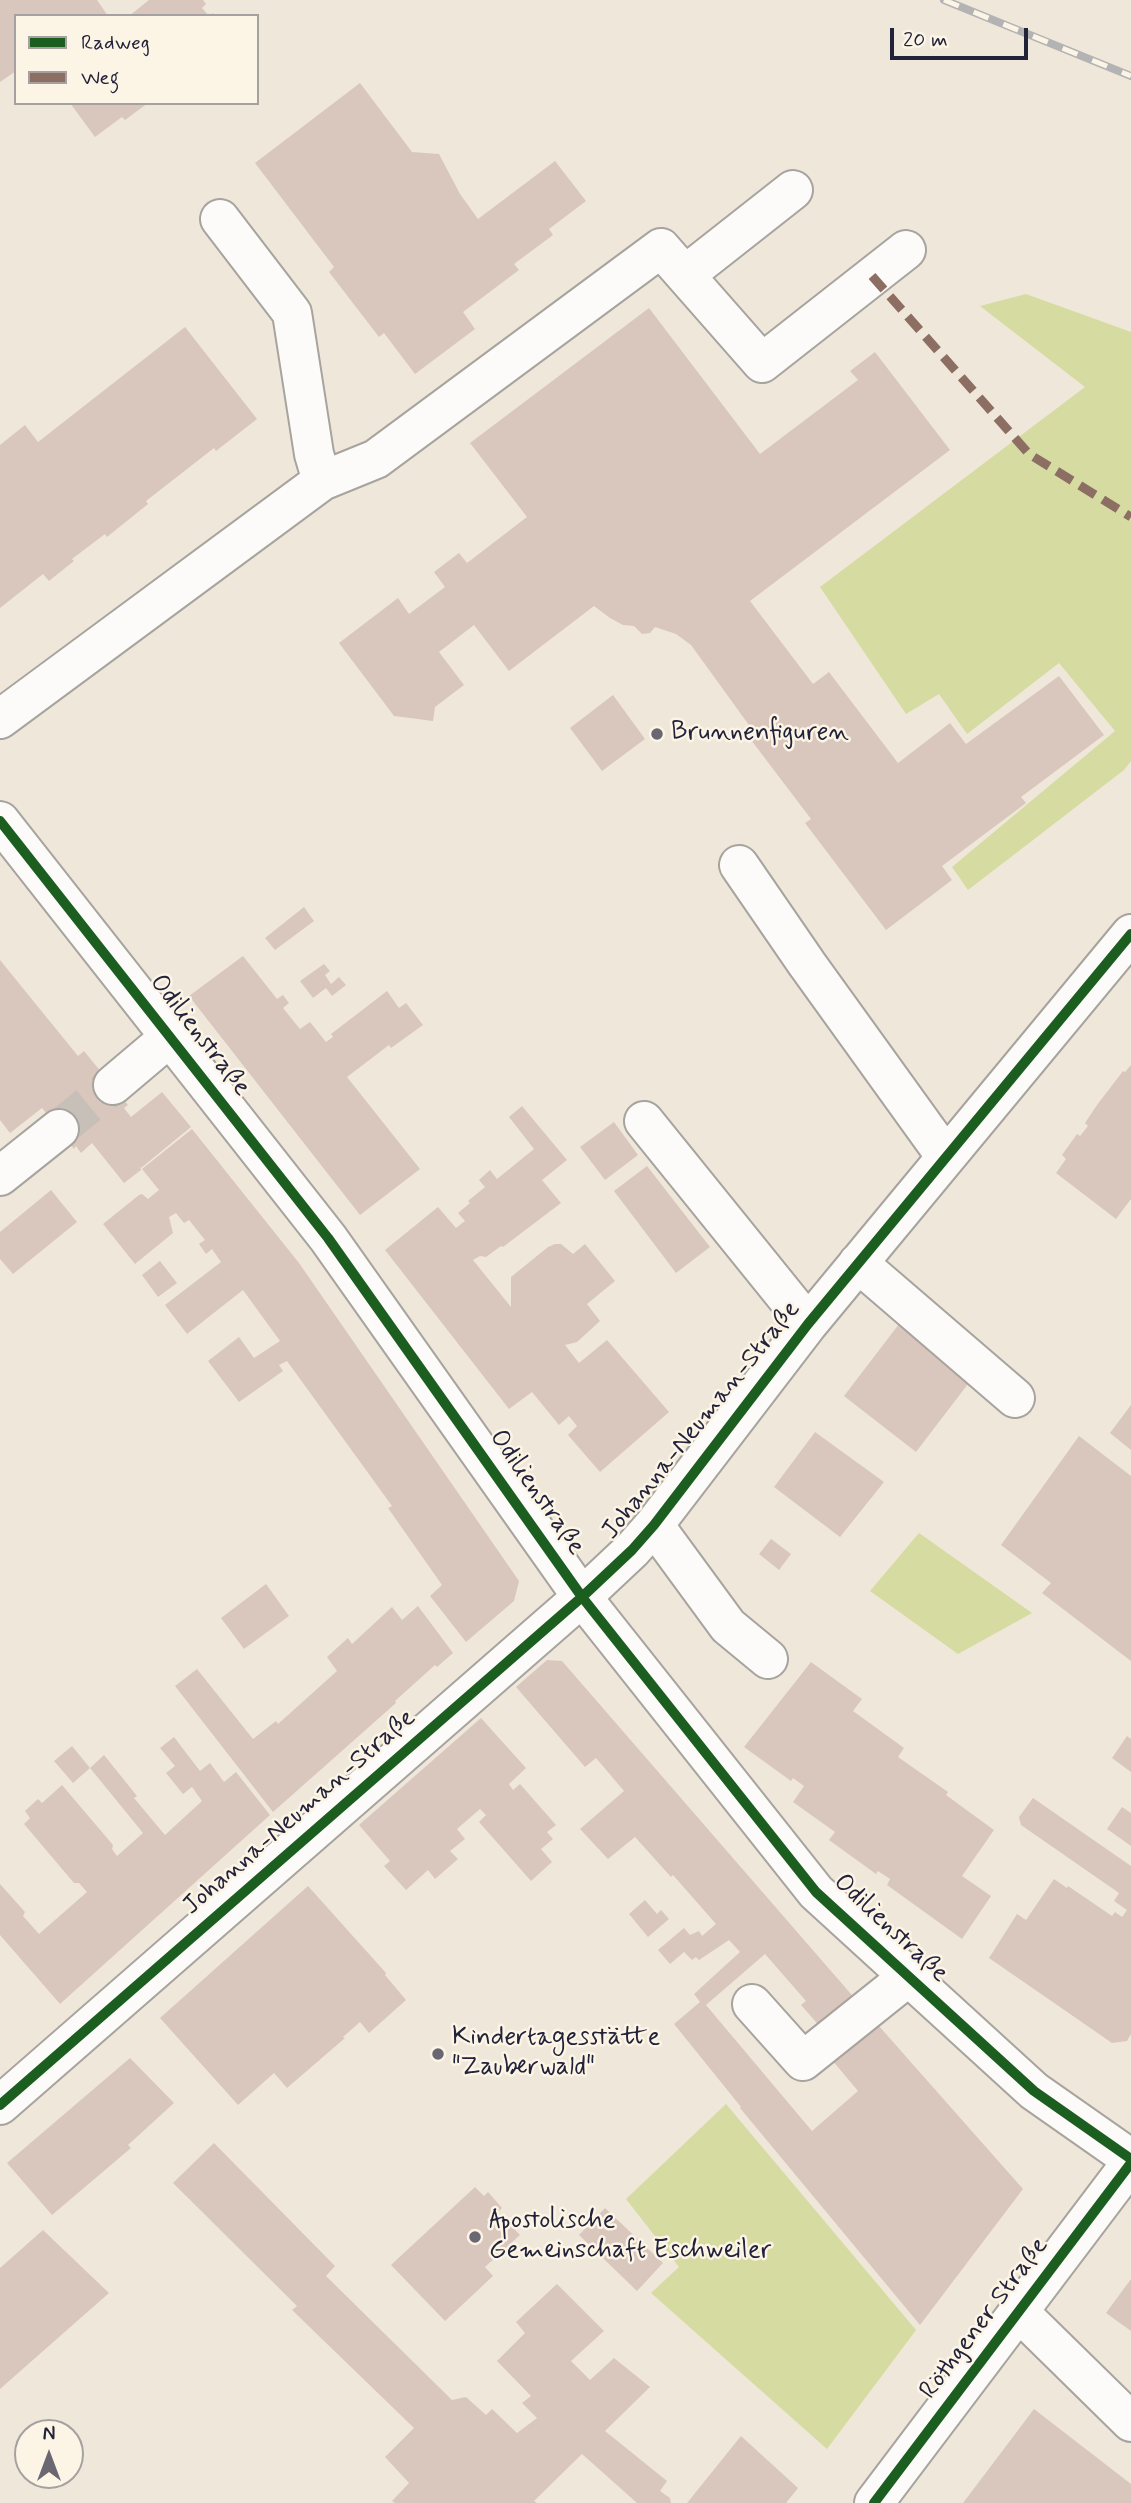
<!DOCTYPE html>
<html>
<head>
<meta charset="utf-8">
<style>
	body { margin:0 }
	#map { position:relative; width:1131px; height:2503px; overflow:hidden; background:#efe7d9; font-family:Mynerve,sans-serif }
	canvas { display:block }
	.legend { position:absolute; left:14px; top:14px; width:245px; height:91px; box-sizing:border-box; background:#fcf5e5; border:2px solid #a5a1a1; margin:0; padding:9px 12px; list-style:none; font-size:21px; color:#22223b }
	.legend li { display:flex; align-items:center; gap:14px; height:35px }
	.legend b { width:35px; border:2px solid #a5a1a1 }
	.north { position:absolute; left:14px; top:2419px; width:70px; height:70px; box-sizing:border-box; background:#fcf5e5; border:2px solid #a5a1a1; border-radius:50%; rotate:0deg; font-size:19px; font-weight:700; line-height:28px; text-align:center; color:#22223b }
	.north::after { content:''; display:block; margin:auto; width:24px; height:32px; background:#6a6772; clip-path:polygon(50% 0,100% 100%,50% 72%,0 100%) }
	.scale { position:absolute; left:890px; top:28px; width:138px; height:32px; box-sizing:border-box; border:4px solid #22223b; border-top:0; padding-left:9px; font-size:21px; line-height:24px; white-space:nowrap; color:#22223b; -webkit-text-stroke:5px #fcf5e5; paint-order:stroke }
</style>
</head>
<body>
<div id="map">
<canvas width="1131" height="2503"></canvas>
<ul class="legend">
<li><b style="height:9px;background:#1b5e20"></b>Radweg</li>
<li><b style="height:9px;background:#8d6e63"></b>Weg</li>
</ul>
<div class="north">N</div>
<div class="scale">20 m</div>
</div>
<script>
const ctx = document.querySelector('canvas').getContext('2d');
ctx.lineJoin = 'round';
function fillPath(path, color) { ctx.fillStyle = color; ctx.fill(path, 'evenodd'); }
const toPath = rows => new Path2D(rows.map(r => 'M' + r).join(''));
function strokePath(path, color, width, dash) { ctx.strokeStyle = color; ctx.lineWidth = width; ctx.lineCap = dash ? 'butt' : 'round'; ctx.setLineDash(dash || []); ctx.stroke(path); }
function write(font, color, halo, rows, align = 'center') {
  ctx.font = font + ' Mynerve,sans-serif'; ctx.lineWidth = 5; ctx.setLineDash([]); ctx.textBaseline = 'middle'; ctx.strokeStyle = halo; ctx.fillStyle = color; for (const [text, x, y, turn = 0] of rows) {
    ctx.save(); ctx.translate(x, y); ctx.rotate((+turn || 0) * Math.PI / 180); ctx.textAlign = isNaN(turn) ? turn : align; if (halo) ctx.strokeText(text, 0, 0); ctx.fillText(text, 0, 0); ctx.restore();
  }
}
fillPath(toPath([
	[1026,294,1131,332,1131,761,1124,770,968,890,952,867,1115,731,1059,663,967,734,939,694,906,714,820,587,1085,387,980,306],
	[919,1533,1032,1613,958,1654,870,1591],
	[726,2104,916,2330,827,2449,651,2293,679,2267,626,2199]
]), '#d6dba2');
fillPath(toPath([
	[0,0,97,0,108,16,16,16,16,71,0,82],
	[149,0,203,0,206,4,202,8,209,16,213,13,215,16,129,16],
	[360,83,412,152,439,154,460,194,478,219,555,161,586,201,549,229,553,235,514,264,519,270,463,312,475,329,415,374,384,333,379,337,329,272,334,267,255,163],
	[70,103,148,103,125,120,122,117,95,137],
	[649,308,760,454,858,380,850,371,875,352,950,450,750,601,813,684,829,672,898,763,950,723,966,744,1059,676,1104,735,1021,797,1026,803,942,866,952,880,886,930,805,823,811,819,748,736,754,732,691,645,676,634,655,627,650,633,642,634,634,626,623,625,610,618,594,606,509,671,474,625,439,652,464,685,435,707,433,721,394,716,339,643,398,598,409,614,445,587,434,572,459,553,467,563,527,517,470,443],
	[185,327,257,419,216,451,214,448,146,501,148,504,107,537,105,534,72,559,74,561,49,581,43,574,0,608,0,445,25,425,38,442],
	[613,695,645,739,602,771,570,728],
	[304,907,314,921,275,950,265,938],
	[243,956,277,999,283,995,289,1003,283,1008,300,1029,310,1022,326,1042,333,1037,331,1034,387,991,399,1008,406,1003,423,1025,391,1048,389,1045,347,1077,420,1169,360,1215,189,996],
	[0,960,78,1056,84,1051,128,1105,124,1108,131,1117,162,1092,191,1127,141,1168,140,1166,141,1170,124,1183,92,1143,81,1153,76,1146,74,1149,42,1108,10,1133,0,1120],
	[324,964,330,971,325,975,331,984,339,977,346,985,332,996,326,988,313,998,300,981],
	[1131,1065,1131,1199,1116,1219,1056,1173,1066,1159,1062,1155,1077,1134,1080,1136,1088,1126,1085,1123,1097,1105,1123,1071,1125,1072],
	[522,1106,567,1160,542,1180,561,1203,503,1247,501,1246,486,1257,480,1256,473,1260,511,1307,511,1277,548,1247,555,1244,561,1244,573,1254,585,1244,615,1281,587,1304,600,1321,577,1342,565,1345,579,1363,607,1340,669,1412,600,1472,568,1435,577,1426,569,1416,559,1425,532,1392,509,1409,385,1250,438,1207,456,1228,465,1221,458,1213,470,1203,468,1201,485,1187,479,1180,490,1170,497,1179,534,1149,509,1117],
	[614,1122,638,1155,605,1180,580,1147],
	[192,1129,299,1263,519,1581,514,1601,466,1642,430,1596,442,1585,388,1508,392,1506,287,1361,279,1365,283,1371,239,1402,208,1361,239,1337,254,1358,280,1341,243,1290,187,1334,165,1305,221,1262,212,1249,206,1254,199,1244,205,1240,189,1220,184,1223,176,1213,169,1217,173,1233,135,1264,103,1224,139,1195,142,1194,148,1199,159,1190,142,1169],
	[647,1166,710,1247,676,1273,614,1191],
	[51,1190,77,1222,13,1274,0,1259,0,1232],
	[160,1261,177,1283,158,1297,142,1275],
	[899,1324,971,1380,916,1452,844,1396],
	[1131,1405,1131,1450,1110,1433],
	[815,1432,884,1482,840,1537,774,1487],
	[1079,1436,1131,1476,1131,1661,1042,1593,1051,1583,1001,1545],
	[771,1539,791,1554,779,1570,759,1554],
	[266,1584,289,1616,244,1649,221,1618],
	[418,1606,453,1653,437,1667,435,1665,395,1701,396,1703,273,1812,175,1686,197,1669,253,1739,276,1721,278,1724,337,1671,327,1657,348,1638,352,1644,392,1607,402,1620],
	[547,1660,562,1661,857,2001,823,2030,801,2005,806,2001,765,1954,706,2005,812,2131,858,2091,827,2054,871,2017,1023,2189,920,2325,740,2108,741,2107,674,2024,700,2002,694,1994,740,1952,729,1940,699,1960,696,1957,692,1960,684,1952,670,1964,658,1950,684,1928,690,1935,699,1931,702,1936,716,1924,673,1875,671,1877,635,1837,608,1859,580,1829,624,1791,596,1758,585,1767,516,1687],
	[811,1662,862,1699,853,1711,904,1748,898,1757,948,1792,946,1795,994,1830,962,1876,991,1896,962,1939,887,1885,890,1879,878,1871,876,1874,829,1840,835,1832,793,1802,804,1786,793,1778,791,1781,744,1747],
	[481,1718,526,1768,509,1784,513,1790,520,1784,556,1825,547,1832,553,1839,541,1849,552,1862,531,1881,479,1822,486,1815,480,1809,457,1829,465,1839,450,1851,458,1859,435,1879,428,1870,406,1890,384,1866,390,1861,359,1825],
	[1127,1736,1131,1739,1131,1772,1112,1758],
	[174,1737,200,1771,210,1763,224,1782,236,1772,270,1815,60,2004,0,1935,0,1884,25,1912,23,1916,39,1934,87,1892,79,1883,74,1883,24,1824,30,1818,25,1811,38,1799,42,1803,62,1785,113,1845,112,1849,117,1856,143,1833,90,1768,73,1783,54,1761,72,1746,90,1768,104,1755,137,1796,134,1798,165,1835,202,1801,192,1787,183,1794,166,1773,175,1766,160,1748],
	[1033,1798,1131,1866,1131,2034,1127,2041,1112,2043,989,1958,1017,1914,1026,1920,1054,1879,1067,1888,1068,1886,1112,1916,1115,1912,1122,1917,1127,1910,1114,1901,1119,1893,1021,1825,1019,1817],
	[1122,1807,1131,1813,1131,1846,1107,1829],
	[308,1886,386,1973,385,1975,406,2000,369,2033,360,2022,343,2037,345,2038,287,2088,274,2073,238,2105,160,2018],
	[645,1900,657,1914,661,1910,669,1919,648,1937,629,1914],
	[130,2058,174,2103,128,2145,131,2148,52,2215,7,2163],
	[214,2143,335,2266,326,2276,452,2400,466,2397,486,2415,492,2409,517,2433,537,2418,522,2403,531,2396,497,2361,525,2333,516,2322,557,2284,604,2331,571,2361,590,2380,614,2358,650,2387,605,2431,667,2481,660,2491,670,2498,671,2503,637,2503,582,2454,534,2501,537,2503,395,2503,392,2501,409,2483,385,2457,414,2428,292,2310,297,2306,173,2183],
	[475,2187,484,2196,488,2192,502,2208,498,2212,520,2235,485,2267,493,2276,445,2321,391,2265],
	[605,2208,663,2263,637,2291,579,2235],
	[43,2230,109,2293,0,2389,0,2268],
	[1131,2279,1131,2331,1106,2313],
	[1034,2409,1131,2484,1131,2503,963,2503],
	[741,2436,798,2488,786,2503,687,2503]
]), '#d9c7bd');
strokePath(toPath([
	[59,1129,113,1085]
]), '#c6c0b9', 38, [38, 19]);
const minor = toPath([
	[220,219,292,313,314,454,322,481],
	[685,275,793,190],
	[0,719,322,481,376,459,661,248,762,363,906,250],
	[739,865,807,964,946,1157],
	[113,1085,171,1036],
	[644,1121,808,1324],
	[0,1176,59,1129],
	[858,1263,1015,1398],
	[654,1525,728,1626,768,1659],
	[752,2004,803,2061,908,1977],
	[0,2105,582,1597,632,1550,654,1525,808,1324,1131,934],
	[1019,2312,1131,2422]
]);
const major = toPath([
	[0,821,328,1238,582,1597,816,1892,1034,2091,1131,2159],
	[874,2503,1131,2163]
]);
strokePath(minor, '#a7a39e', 42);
strokePath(major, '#a7a39e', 42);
strokePath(minor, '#fdfbf9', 38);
strokePath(major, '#fdfbf9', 38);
const rail = toPath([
	[944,0,1131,76]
]);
strokePath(rail, '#b4b3b4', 8);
strokePath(rail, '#fcf5e5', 5, [16]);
strokePath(toPath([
	[872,276,1029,454,1131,517]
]), '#8d6e63', 9, [18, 9]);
strokePath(toPath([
	[0,821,328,1238,582,1597,816,1892,1034,2091,1131,2159],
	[0,2105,582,1597,632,1550,654,1525,808,1324,1131,934],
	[874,2503,1131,2163]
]), '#1b5e20', 10);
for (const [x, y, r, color] of [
	[657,734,7,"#6a6772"],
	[438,2054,7,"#6a6772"],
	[475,2237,7,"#6a6772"]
]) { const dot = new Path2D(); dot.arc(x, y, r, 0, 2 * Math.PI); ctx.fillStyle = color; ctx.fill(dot); strokePath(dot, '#fcf5e5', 2.5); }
write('26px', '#22223b', '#fcf5e5', [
	["Brunnenfiguren",671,734],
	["Kindertagesstätte",452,2039],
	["\"Zauberwald\"",452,2069],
	["Apostolische",489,2222],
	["Gemeinschaft Eschweiler",489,2252]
], 'left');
write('26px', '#22223b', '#fcf5e5', [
	["Odilienstraße",199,1036,52],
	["Johanna-Neuman-Straße",702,1421,-51],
	["Odilienstraße",536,1493,55],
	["Johanna-Neuman-Straße",300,1813,-41],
	["Odilienstraße",890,1929,43],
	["Röthgener Straße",985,2319,-53]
]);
</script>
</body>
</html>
